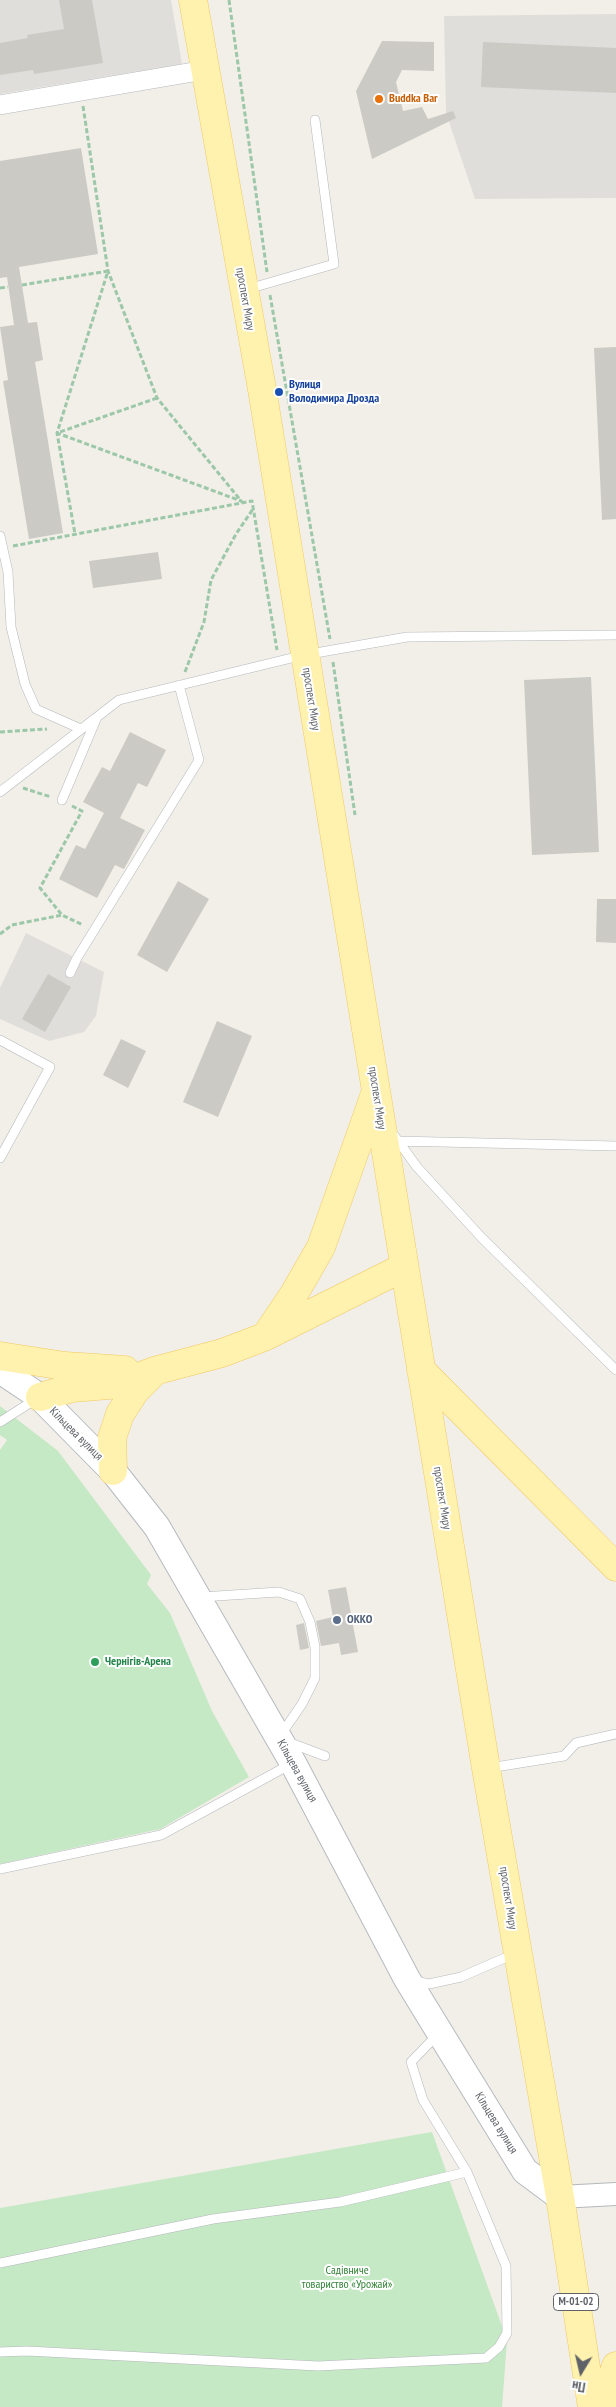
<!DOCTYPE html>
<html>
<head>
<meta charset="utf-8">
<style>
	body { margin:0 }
	#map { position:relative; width:616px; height:2407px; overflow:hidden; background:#f1efe8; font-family:"PT Sans Narrow",sans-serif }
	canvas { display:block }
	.north { position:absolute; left:556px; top:2347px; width:50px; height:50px; -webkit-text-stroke:4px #fff; paint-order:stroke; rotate:189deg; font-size:14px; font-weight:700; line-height:20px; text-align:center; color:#5f6368 }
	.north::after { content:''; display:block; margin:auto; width:18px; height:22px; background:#5f6368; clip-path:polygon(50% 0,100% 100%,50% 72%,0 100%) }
</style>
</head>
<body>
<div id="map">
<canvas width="616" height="2407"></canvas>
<div class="north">Пн</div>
</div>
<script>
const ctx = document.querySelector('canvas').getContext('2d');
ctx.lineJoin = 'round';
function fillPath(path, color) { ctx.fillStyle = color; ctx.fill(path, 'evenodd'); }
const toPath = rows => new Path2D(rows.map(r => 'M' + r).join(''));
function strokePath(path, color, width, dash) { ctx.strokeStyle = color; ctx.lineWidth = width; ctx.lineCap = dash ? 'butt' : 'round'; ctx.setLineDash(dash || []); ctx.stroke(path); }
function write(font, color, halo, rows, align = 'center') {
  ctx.font = font + ' "PT Sans Narrow",sans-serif'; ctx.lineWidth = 4; ctx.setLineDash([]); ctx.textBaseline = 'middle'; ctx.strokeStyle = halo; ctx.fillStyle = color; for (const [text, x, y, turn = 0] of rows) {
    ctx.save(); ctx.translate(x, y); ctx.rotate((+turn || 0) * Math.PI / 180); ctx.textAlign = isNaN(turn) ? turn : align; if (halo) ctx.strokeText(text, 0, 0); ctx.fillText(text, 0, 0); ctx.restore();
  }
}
fillPath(toPath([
	[0,0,171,0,182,64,0,94],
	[616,14,616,198,475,199,446,113,444,16],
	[26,933,104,972,96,1016,84,1032,49,1041,0,1019,0,988]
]), '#e0deda');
fillPath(toPath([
	[0,1406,58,1451,151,1575,147,1584,170,1613,212,1711,249,1777,160,1829,0,1864,0,1450,7,1440,0,1435],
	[432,2132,507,2340,502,2407,0,2407,0,2208]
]), '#c5e8c5');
fillPath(toPath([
	[59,0,92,0,103,63,34,74,33,70,0,75,0,43,28,38,27,35,64,29],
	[382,41,434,42,434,71,402,70,396,82,403,111,422,107,428,119,453,111,456,118,372,159,356,91],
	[483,42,616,48,616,93,481,87],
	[81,148,98,254,19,267,28,323,37,322,43,360,35,362,63,533,29,539,3,381,8,380,0,327,14,325,7,277,0,278,0,161],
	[616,347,616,519,602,520,594,348],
	[158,552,162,579,93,588,89,561],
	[591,677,599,852,532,855,524,680],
	[130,732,166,750,147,787,138,783,120,818,145,830,124,869,115,865,97,898,59,879,76,845,85,849,104,813,83,802,102,767,110,771],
	[178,881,209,899,167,972,137,955],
	[597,899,616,899,616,943,596,942],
	[48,974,71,987,45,1032,22,1019],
	[217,1021,252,1036,218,1117,183,1102],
	[121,1039,146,1051,128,1088,103,1075],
	[346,1587,358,1652,341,1655,339,1643,321,1646,316,1621,333,1617,328,1590],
	[304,1623,309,1648,300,1650,296,1625]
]), '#cccac5');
const service = toPath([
	[248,289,334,264,315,120],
	[0,536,8,572,11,627,25,684,36,709,81,729],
	[0,792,119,700,304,655,407,637,616,635],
	[62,800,97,717],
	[70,973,77,958,199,760,179,685],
	[0,1040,50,1067,0,1158],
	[393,1134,417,1167,481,1237,616,1370],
	[396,1141,616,1146],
	[0,1422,36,1399],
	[201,1597,279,1592,300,1599,310,1622,315,1647,315,1678,302,1704,280,1736],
	[288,1742,325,1756],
	[489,1768,564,1756,576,1743,616,1734],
	[0,1869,161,1835,291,1764],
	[413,1980,429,1984,461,1977,514,1954],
	[438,2034,411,2062,423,2100,467,2172],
	[0,2263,213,2219,340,2202,467,2172,506,2266,507,2333,499,2347,486,2358,318,2366,27,2351,0,2352]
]);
const minor = toPath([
	[0,105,205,70]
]);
const tertiary = toPath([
	[560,2197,616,2194]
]);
const secondary = toPath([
	[0,1370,40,1397,113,1471,157,1527,293,1763,407,1979,440,2033,525,2171,560,2197]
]);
const primary = toPath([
	[193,0,263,395,486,1768,560,2197,592,2407],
	[267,1334,294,1294,321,1247,375,1094],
	[0,1356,65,1366,125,1370],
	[421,1370,616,1567],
	[40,1397,72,1388,120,1384,154,1371,222,1353,264,1337,404,1267],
	[113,1471,112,1438,120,1414,135,1391,153,1373],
	[601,2407,616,2366]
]);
strokePath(service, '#b5b8bc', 10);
strokePath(minor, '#b5b8bc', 20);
strokePath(tertiary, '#b5b8bc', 24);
strokePath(secondary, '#b6babf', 28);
strokePath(primary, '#f2c960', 29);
strokePath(toPath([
	[229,0,267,272],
	[83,106,108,271,157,398,242,502],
	[22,285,108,271,57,433,75,534],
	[0,288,8,287],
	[270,295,330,639],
	[157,398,57,433,241,501],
	[13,546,252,501,277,650],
	[333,662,355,815],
	[185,672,204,622,211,580,236,534,253,509],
	[0,732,47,729],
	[23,788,51,797],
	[72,806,82,811,40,888,62,915,83,925],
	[0,934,12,925,62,915]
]), '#9cc7a9', 3, [5, 2.5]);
strokePath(service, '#fff', 9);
strokePath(minor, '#fff', 19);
strokePath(tertiary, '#fff', 22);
strokePath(secondary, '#fff', 26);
strokePath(primary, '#fff2af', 28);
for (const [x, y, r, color] of [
	[379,99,5,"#e8710a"],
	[279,392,5,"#1a4fb4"],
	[337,1620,5,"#5c6f8a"],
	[95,1662,5,"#2e9e5b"]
]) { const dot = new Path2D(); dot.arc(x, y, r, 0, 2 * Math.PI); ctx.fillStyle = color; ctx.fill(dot); strokePath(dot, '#fff', 2); }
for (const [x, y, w] of [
	[576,2302,45]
]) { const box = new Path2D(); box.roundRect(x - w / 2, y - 8.5, w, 17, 4); ctx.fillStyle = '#fff'; ctx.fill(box); strokePath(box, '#5f6368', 1); }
write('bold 11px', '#5f6368', null, [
	["М-01-02",576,2302]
]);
write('bold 12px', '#c56008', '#fff', [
	["Buddka Bar",389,99]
], 'left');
write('12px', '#5f6368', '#fff', [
	["проспект Миру",245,299,80],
	["проспект Миру",311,699,81],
	["проспект Миру",377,1098,81],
	["Кільцева вулиця",76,1434,45],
	["проспект Миру",442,1498,81],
	["Кільцева вулиця",297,1771,61],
	["проспект Миру",508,1898,81],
	["Кільцева вулиця",496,2123,58]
]);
write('bold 12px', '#164399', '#fff', [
	["Вулиця",289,385],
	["Володимира Дрозда",289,399]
], 'left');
write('bold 12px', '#4e5e75', '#fff', [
	["ОККО",347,1620]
], 'left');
write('bold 12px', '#27864d', '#fff', [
	["Чернігів-Арена",105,1662]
], 'left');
write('12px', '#348238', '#fff', [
	["Садівниче",347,2271],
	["товариство «Урожай»",347,2285]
]);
</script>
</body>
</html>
